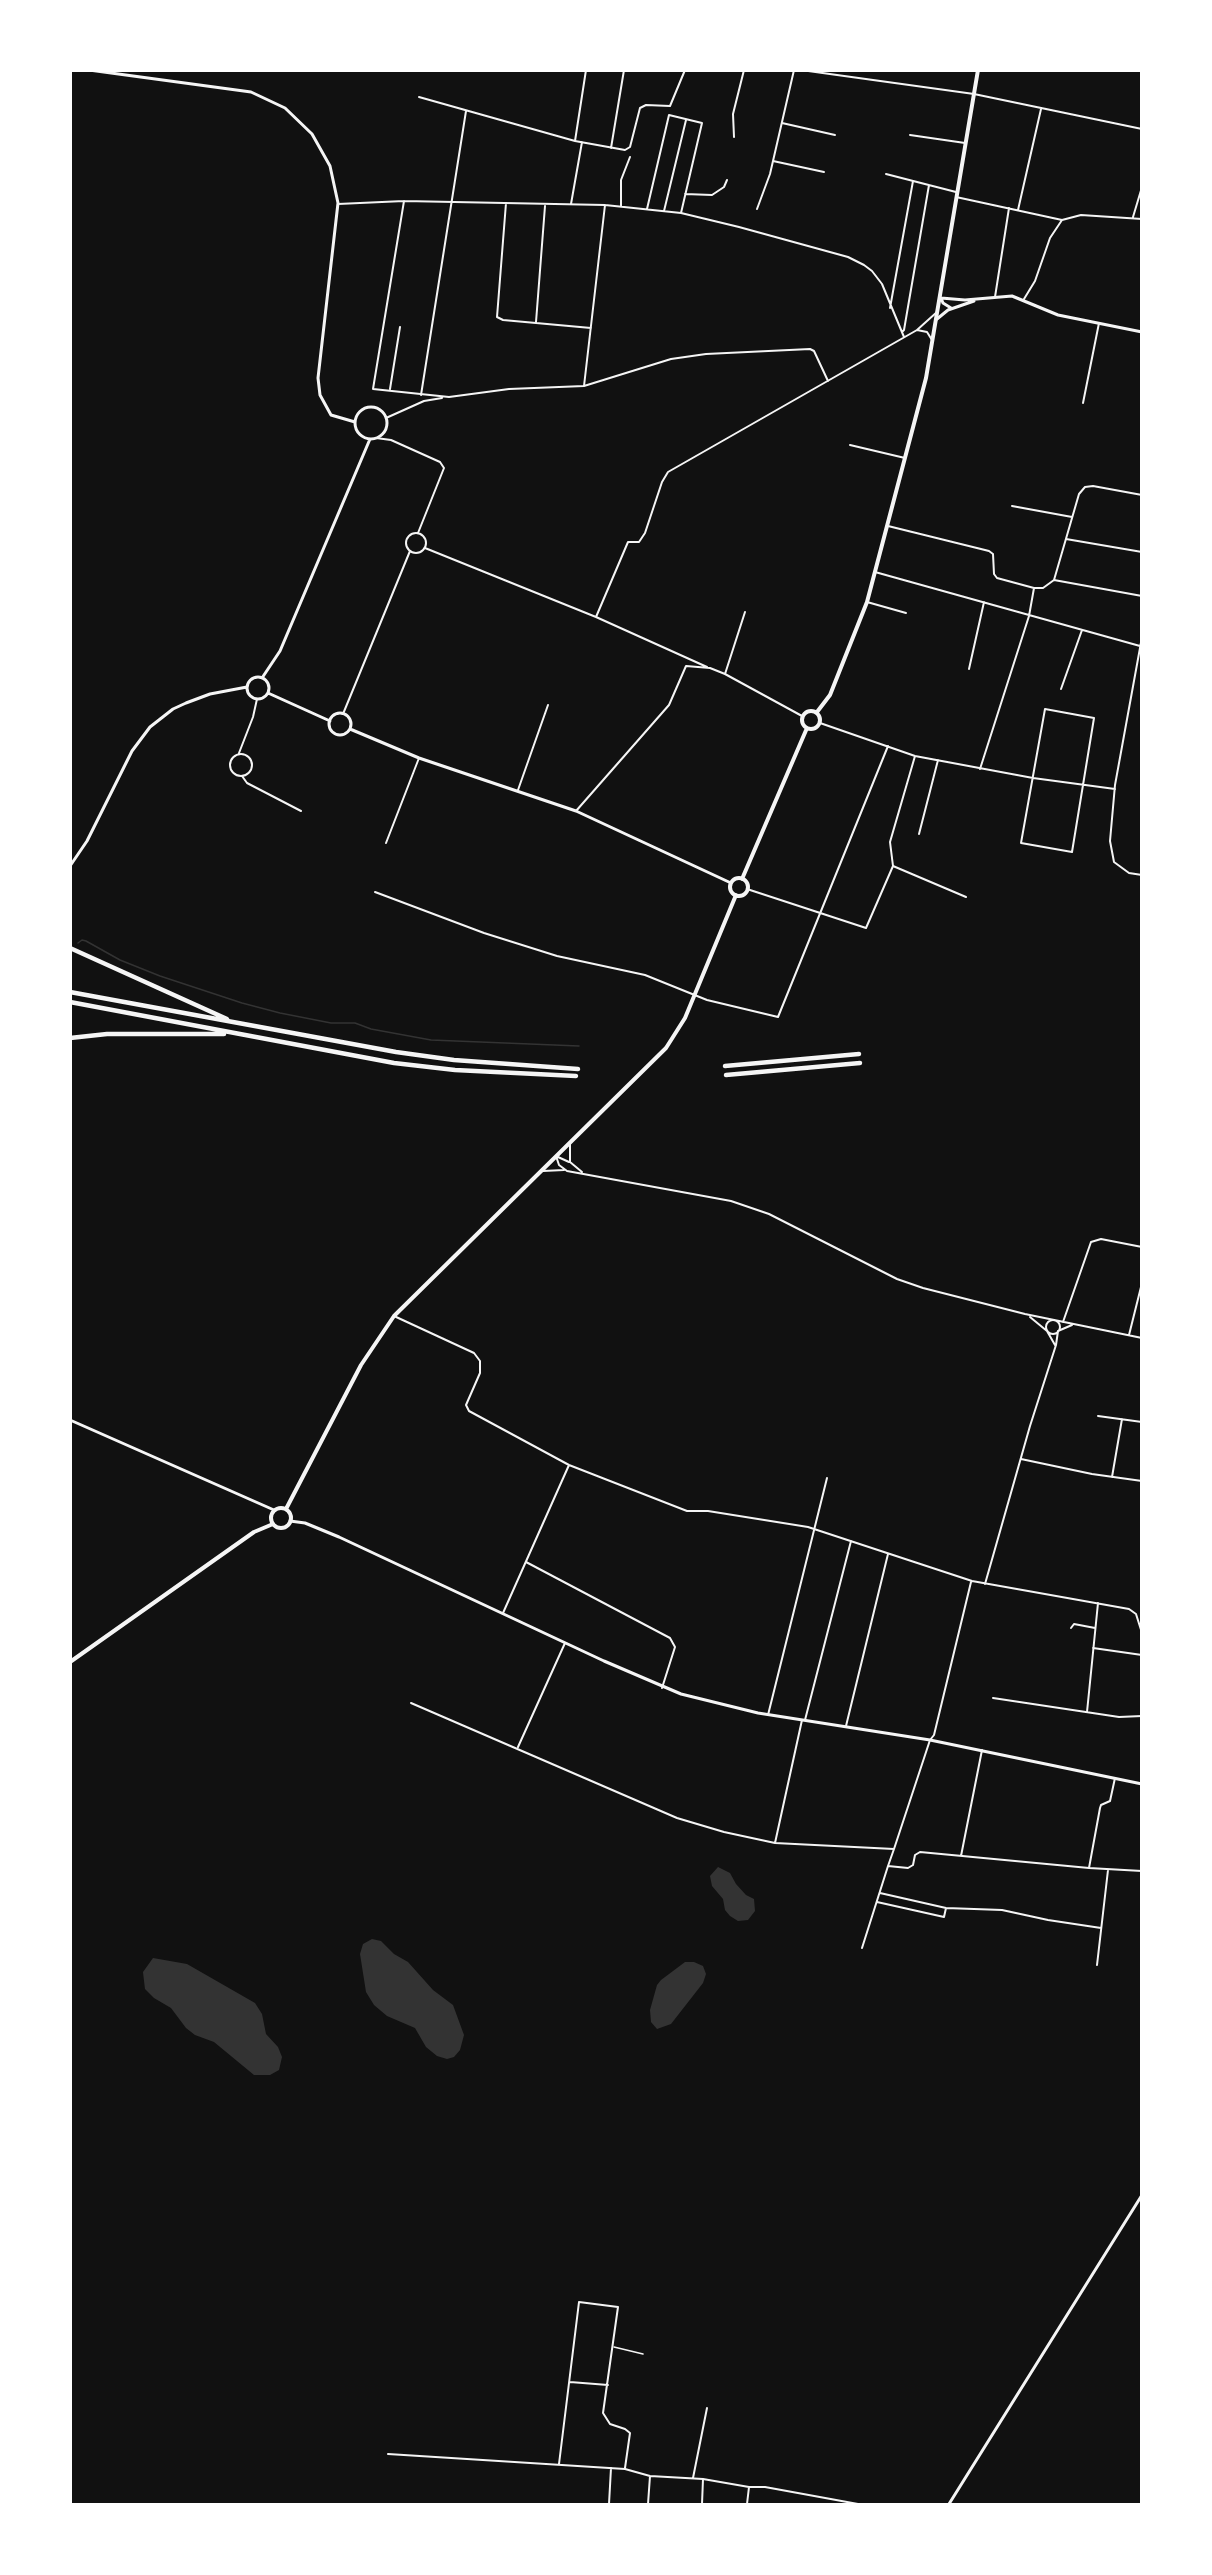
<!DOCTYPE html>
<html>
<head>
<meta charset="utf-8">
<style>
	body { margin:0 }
	#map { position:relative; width:1212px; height:2575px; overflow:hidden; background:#111; font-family:Jost,sans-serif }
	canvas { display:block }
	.frame { position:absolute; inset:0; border:72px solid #fff; pointer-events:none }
</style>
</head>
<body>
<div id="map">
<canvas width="1212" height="2575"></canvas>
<div class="frame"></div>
</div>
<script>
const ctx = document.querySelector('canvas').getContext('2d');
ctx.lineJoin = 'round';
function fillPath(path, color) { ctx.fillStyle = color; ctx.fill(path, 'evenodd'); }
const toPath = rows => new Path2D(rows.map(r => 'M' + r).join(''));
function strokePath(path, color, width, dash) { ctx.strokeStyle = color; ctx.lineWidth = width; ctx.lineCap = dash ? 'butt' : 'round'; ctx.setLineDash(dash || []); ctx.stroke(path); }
fillPath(toPath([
	[718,1867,730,1873,736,1884,746,1895,754,1899,755,1911,748,1920,738,1921,730,1916,725,1910,723,1899,712,1886,710,1876],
	[372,1939,381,1941,394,1954,408,1962,433,1990,453,2005,464,2035,460,2050,454,2057,447,2059,437,2056,426,2047,415,2028,387,2016,374,2005,366,1992,360,1954,363,1944],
	[153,1958,187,1964,255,2003,262,2014,266,2034,278,2047,282,2057,279,2070,270,2075,254,2075,214,2042,195,2035,186,2028,171,2008,154,1998,145,1989,143,1972],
	[685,1962,694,1962,703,1966,706,1974,703,1983,671,2024,657,2029,651,2022,650,2010,657,1985,661,1980]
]), '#333');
strokePath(toPath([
	[78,943,82,940,86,941,120,960,160,976,242,1003,280,1013,331,1023,355,1023,371,1029,431,1040,579,1046]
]), '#333', 1.5);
strokePath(toPath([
	[614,2347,643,2354]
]), '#f5f5f5', 1.5);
strokePath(toPath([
	[801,70,974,94,1142,129],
	[419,97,575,141,625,150,630,147,640,108,646,105,670,106,685,70],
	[782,123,835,135],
	[910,135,965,143],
	[734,137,733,114,744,70],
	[575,141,586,70],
	[611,148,624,70],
	[773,161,824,172],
	[886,174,956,192],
	[685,194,712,195,724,187,727,180],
	[956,197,1062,220],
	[404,201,373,389,449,397,509,389,584,386,671,359,706,354,810,349,814,351,828,381],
	[506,203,497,317,503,320,591,328],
	[338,204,404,201,605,205,681,213,739,227,848,257,864,265,872,271,882,284,904,337],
	[571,204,582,142],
	[621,206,621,180,630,157],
	[647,209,669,115,702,123,681,213],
	[757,209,770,174,794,70],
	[1018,210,1041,109],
	[664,211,686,120],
	[1133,217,1142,187],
	[995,297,1009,208],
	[1024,299,1035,281,1050,238,1062,220,1081,215,1142,219],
	[890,308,913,181],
	[536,322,545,206],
	[902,332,904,330,929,185],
	[932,340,927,332,917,330,937,312],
	[584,386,605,205],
	[390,389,400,327],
	[421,395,466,111],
	[1083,403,1099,323],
	[386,418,424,401,442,398],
	[376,438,391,440,440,462,444,468,418,533],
	[850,445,905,458],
	[1012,506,1072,517],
	[888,526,989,551,993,554,994,574,997,578,1034,588],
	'406 543a10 10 0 1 1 20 0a10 10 0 1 1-20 0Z',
	[1066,539,1142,552],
	[425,548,596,617,707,667],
	[875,572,1140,646],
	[1054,580,1142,596],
	[867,602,906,613],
	[596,617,628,542,639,542,645,533,662,482,668,472,917,330],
	[1142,637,1115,785,1110,841,1114,862,1129,873,1142,875],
	[969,669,984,602],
	[725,674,745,612],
	[1061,689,1082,630],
	[1045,709,1094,718,1072,852,1021,843,1045,709],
	[343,714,410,551],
	[820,723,915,756,1033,778,1115,789],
	[239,753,253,717,257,699],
	'230 765a11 11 0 1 1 22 0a11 11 0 1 1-22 0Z',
	[980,769,1029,616,1034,588,1043,588,1054,580,1079,494,1085,487,1093,486,1142,495],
	[242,776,247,783,301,811],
	[518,790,548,705],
	[576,811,669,705,686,666,710,668,725,674,802,716],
	[919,834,938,760],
	[386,843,419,758],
	[893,866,966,897],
	[747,889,866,928,893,866,890,842,915,756],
	[375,892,484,933,557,956,645,975,707,1000,778,1017,888,746],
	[570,1144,570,1162,582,1172],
	[556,1156,559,1165,567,1171,731,1201,769,1214,897,1279,923,1288,1025,1314,1142,1338],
	[558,1157,569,1162],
	[543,1171,564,1170],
	[394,1316,474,1353,480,1361,480,1373,466,1405,469,1411,569,1465,687,1511,708,1511,808,1527,972,1581,1129,1609,1136,1614,1142,1633],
	[1030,1317,1047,1331,1055,1345],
	'1046 1327a7 7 0 1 1 14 0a7 7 0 1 1-14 0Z',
	[1063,1322,1091,1242,1101,1239,1142,1247],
	[1129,1335,1142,1283],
	[1098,1416,1142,1422],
	[1021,1459,1092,1474,1142,1481],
	[1112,1477,1122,1419],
	[526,1562,670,1638,675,1647,662,1688],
	[985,1584,1030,1426,1056,1345,1058,1331,1072,1325],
	[503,1613,569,1465],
	[1071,1628,1074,1624,1095,1628],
	[1093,1648,1142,1655],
	[993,1698,1119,1717,1142,1716],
	[411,1703,677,1818,724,1832,775,1843,894,1849,888,1866,908,1868,913,1865,915,1855,920,1852,1089,1868,1142,1871],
	[1087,1712,1098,1603],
	[768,1715,827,1478],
	[805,1720,851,1541],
	[846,1726,888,1554],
	[518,1747,565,1643],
	[775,1843,802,1720],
	[894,1849,930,1740,934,1735,971,1582],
	[961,1856,982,1750],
	[1089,1868,1100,1808,1101,1805,1110,1801,1115,1778],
	[880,1893,946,1908,1002,1910,1048,1920,1101,1928],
	[877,1902,944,1917,946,1908],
	[862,1948,888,1866],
	[1097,1965,1108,1870],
	[570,2382,608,2385],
	[388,2454,625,2469,650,2476,703,2479,749,2487,765,2487,858,2504],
	[559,2464,579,2302,618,2307,603,2413,610,2424,625,2429,630,2433,625,2468],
	[693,2478,707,2408],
	[609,2504,611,2468],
	[648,2504,650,2476],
	[702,2504,703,2479],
	[747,2504,749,2487]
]), '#f5f5f5', 2);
strokePath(toPath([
	[89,70,251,92,285,108,312,134,330,166,338,203,318,378,320,395,331,415,355,422],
	[941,298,965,300,1012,296,1058,315,1142,332],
	[941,298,943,303,951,308],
	[937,319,948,310,974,301],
	'355 423a16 16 0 1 1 32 0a16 16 0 1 1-32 0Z',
	'247 688a11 11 0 1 1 22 0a11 11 0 1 1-22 0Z',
	[262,678,280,651,370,439],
	[268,693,330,721],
	'329 724a11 11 0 1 1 22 0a11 11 0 1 1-22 0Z',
	[350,729,419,758,576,811,731,883],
	[70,866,87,841,132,751,150,727,173,709,186,703,210,694,247,687],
	[70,1420,274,1510],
	[290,1521,305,1523,339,1537,604,1661,681,1694,758,1713,930,1740,1142,1784],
	[949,2504,1142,2195]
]), '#f5f5f5', 3);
strokePath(toPath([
	'802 720a9 9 0 1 1 18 0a9 9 0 1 1-18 0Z',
	[817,712,830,695,867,602,926,378,978,70],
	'730 887a9 9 0 1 1 18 0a9 9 0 1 1-18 0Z',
	[742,879,807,728],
	'271 1518a10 10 0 1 1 20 0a10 10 0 1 1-20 0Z',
	[286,1509,361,1365,394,1316,666,1048,685,1018,736,895],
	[70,1662,254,1532,273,1524]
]), '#f5f5f5', 4);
strokePath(toPath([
	[70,948,227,1019],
	[70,992,396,1052,454,1060,578,1069],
	[70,1002,394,1063,455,1070,576,1076],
	[70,1038,107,1034,224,1034],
	[725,1066,859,1054],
	[726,1075,860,1063]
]), '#f5f5f5', 4.5);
</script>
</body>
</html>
